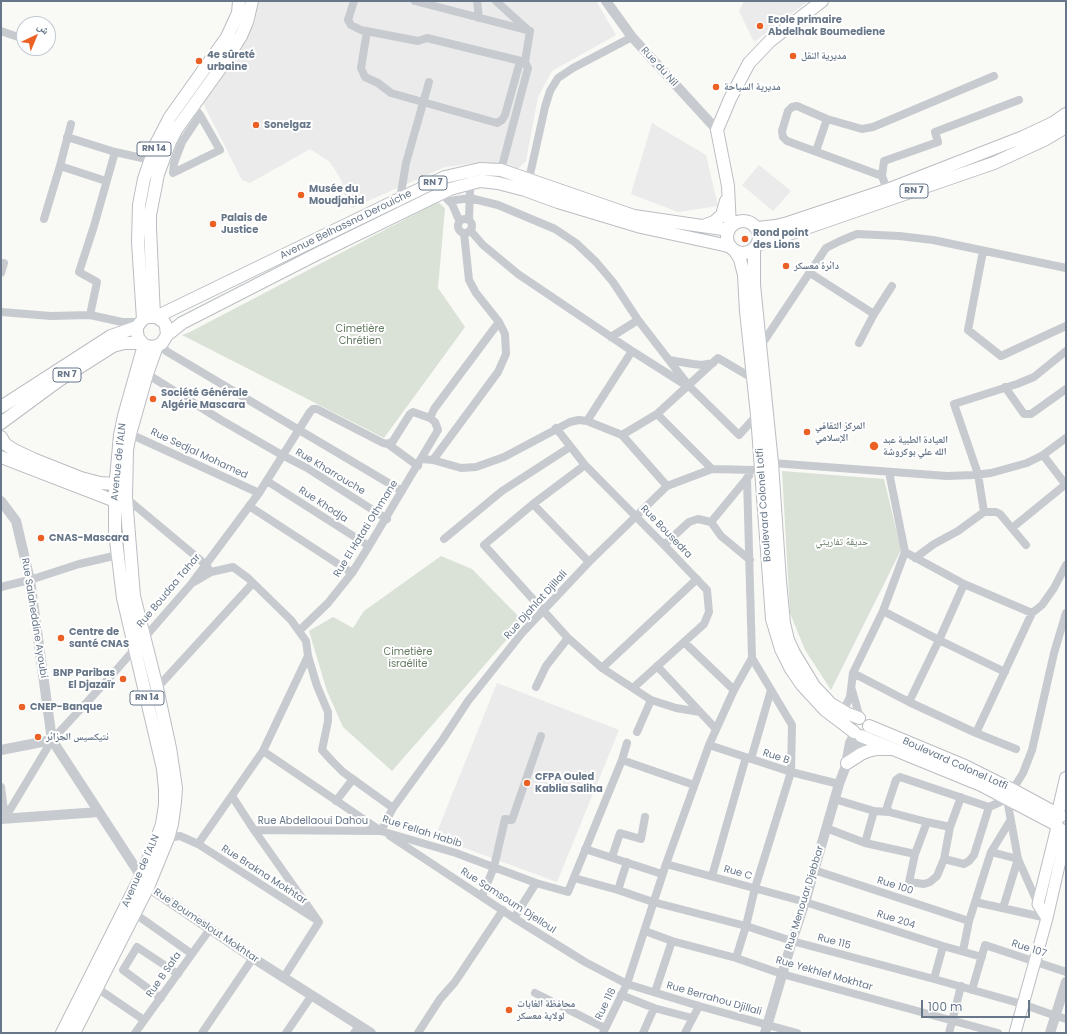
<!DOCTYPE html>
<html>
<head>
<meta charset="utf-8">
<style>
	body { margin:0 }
	#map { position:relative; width:1067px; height:1034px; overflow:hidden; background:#f9f9f6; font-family:Poppins,"Noto Naskh Arabic",sans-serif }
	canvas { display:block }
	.frame { position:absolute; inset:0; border:2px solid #677789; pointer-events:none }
	.north { position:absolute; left:16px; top:16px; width:40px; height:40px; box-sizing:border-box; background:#fff; border:1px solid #c2c9d0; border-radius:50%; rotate:44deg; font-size:11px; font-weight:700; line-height:16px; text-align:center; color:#677789 }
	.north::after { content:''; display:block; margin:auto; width:14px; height:18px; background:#eb6024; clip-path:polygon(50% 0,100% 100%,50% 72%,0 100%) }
	.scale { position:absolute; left:921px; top:1000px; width:109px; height:18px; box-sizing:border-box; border:2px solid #677789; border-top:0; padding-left:5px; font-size:12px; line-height:14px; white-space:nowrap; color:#677789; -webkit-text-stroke:3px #fff; paint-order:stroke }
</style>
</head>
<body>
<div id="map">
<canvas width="1067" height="1034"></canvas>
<div class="frame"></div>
<div class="north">ش</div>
<div class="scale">100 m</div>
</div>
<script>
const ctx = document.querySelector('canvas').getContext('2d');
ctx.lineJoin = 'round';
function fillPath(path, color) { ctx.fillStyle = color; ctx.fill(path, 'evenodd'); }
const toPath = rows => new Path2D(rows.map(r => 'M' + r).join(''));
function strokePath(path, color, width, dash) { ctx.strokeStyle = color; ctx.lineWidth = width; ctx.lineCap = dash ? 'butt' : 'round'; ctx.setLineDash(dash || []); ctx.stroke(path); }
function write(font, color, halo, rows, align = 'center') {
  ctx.font = font + ' Poppins,"Noto Naskh Arabic",sans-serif'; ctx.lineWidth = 4; ctx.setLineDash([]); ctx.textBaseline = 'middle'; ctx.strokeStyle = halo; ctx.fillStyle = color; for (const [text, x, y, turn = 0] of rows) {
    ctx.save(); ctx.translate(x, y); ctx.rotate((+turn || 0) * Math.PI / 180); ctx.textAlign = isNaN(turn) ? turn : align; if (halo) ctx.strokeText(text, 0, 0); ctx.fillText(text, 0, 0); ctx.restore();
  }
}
fillPath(toPath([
	[258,1,596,1,616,35,552,71,538,97,526,161,518,169,484,162,445,167,352,208,342,190,342,181,330,162,310,149,250,183,242,180,202,101,247,30,255,16],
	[744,1,808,1,754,42,739,11],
	[652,123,706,155,718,206,678,212,631,194],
	[759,165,791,191,773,211,742,185],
	[497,683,619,730,557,882,435,837]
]), '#eaebea');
fillPath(toPath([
	[438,202,445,208,438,288,465,327,384,438,182,335,190,332],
	[782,471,884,479,901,550,831,690,805,650,790,613],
	[441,556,472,569,523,621,392,771,343,727,327,691,309,631,333,617,353,628,364,611]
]), '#dae1d7');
const secondary = toPath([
	[1057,827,1038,904,1047,918,1066,835],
	[1015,1033,1047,918]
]);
const primary = toPath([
	'727 237a16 16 0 1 1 32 0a16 16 0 1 1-32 0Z',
	[703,226,714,222,722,215,726,201],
	[730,228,728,186,717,130,730,99,749,63,770,41,822,1],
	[757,228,776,226,788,223,887,190,1023,137,1053,123,1066,114],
	[757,245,994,163,1044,140,1066,127],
	[754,249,754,285,772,463,780,581,784,623,788,640,794,653,814,686,831,704,846,713,859,718],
	[735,251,740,259,744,275,746,311,757,415,772,619,781,649,791,669,802,685,825,710,854,732],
	[154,316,150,228,150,215,158,174,170,142,176,130,224,63,241,36,247,22,252,1],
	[156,317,164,322,166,326,167,335,162,343,157,346,151,347,144,345,138,338,137,332,137,327,143,319,148,317,156,317,445,177,480,169,501,170,634,216,729,230],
	[143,319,138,242,139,205,144,179,156,144,170,117,227,37,238,13,239,1],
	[167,335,182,323,315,255,450,189,472,183,481,181,498,183,525,190,558,202,641,227,724,245,731,247],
	[1,407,111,336,137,327],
	[1,423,58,381,113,346,124,343,141,343],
	[1,437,5,444,14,450,33,459,81,478,100,483,115,484],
	[1,457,115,501],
	[869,726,965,766,1013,790,1061,816],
	[861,736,981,785,1057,825],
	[847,763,861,754,868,751,877,749,890,749],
	[1056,821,1066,778],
	[1062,830,1066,832],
	[62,1033,141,876,156,841,162,824,165,805,165,789,163,769,123,598,115,532,115,490,120,435,124,416,144,345],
	[74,1033,148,887,168,838,172,824,175,802,176,788,170,748,157,688,134,596,126,498,127,450,130,434,147,374,157,346]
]);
strokePath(secondary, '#b9bec3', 13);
strokePath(primary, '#babec2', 14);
strokePath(toPath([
	[354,1,348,20,351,25,361,30,418,41,427,38,525,62],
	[415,1,530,31],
	[477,1,479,18],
	[496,1,529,31],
	[1,31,24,39],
	[367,31,361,68,365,77,378,83,391,93,497,123,502,120,505,115,519,65,525,62],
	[193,106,200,115,220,150,173,173,174,163,182,142,200,115],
	[67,137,115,152],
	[816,151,827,119],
	[60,166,106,181],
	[501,170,528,68,525,62,530,31],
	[882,176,787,141,783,137,782,131,788,111,792,107,797,106,827,119,862,129,873,127,994,76],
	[529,179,545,107,550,91,558,78,573,68,632,37],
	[889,195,882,176,884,161,938,142,935,132,1019,100],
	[447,199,452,204,459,220],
	[449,201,470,198,498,205,555,229,576,243,596,262,613,282,638,320,689,386,739,435,757,415],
	[401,213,400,199,406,163,429,82],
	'458 226a7 7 0 1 1 14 0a7 7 0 1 1-14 0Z',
	[44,219,60,166,71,124],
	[469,219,470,191,472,183],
	[470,230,483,245,518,274,632,351,684,384],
	[983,251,968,330,1001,356,1066,326],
	[1,273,4,263],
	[810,273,874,314],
	[1,312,51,316,90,315,122,322,140,322],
	[90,315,97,282,79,272,94,226,115,152,151,160],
	[611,337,638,320],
	[162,343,166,351,402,491],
	[859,343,874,314,892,286],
	[760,347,826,248,840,241,857,234,899,236,933,240,1066,268],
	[669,360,693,364,702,365,713,363],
	[147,374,221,420,282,455,307,468,387,519],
	[1005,387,1024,414,1031,414,1066,389],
	[657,414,712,469],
	[587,421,632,351],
	[556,428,585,465,664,545,707,590,709,612,704,624,633,688],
	[130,434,259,493],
	[622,435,657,414,718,358,754,379],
	[388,444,418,466],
	[1043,455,1066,485],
	[422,459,433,460,461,468,476,467,504,457,570,422,579,420,587,421,622,435,667,486],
	[433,460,498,372,506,354,505,334,499,322,476,293,469,280,464,233],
	[772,463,947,476,974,475,991,473,1027,463,1043,455,1066,438],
	[585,465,533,504,484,545,568,638,602,668,651,700,676,708,700,712],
	[267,481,369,546],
	[126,498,205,564,208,568],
	[533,504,589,562],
	[249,506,352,573],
	[984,512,978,474,954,404,1017,384,1034,377,1066,351],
	[711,522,721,536,750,560],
	[1012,528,1066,484],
	[444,539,502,491,570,447],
	[664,545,689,522,698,519,711,522,749,476],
	[905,552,964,584,1032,613],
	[915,558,934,544,958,531,984,512,996,512,1000,514,1026,545],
	[194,582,211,572,233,567,248,578,291,620,306,641,308,656,317,686,328,712,328,721,322,750,332,761,343,772,393,808],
	[1,587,33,579,79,564,118,555],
	[883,611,939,640,1005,672],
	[300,630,328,603,352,573,369,546,438,430,435,422,430,418,434,409,499,322],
	[684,642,734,690],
	[657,666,716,729],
	[602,668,697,579],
	[853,673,909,702,976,733,1016,749],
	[536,687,546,666,568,638],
	[157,688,253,583],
	[852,690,860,718],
	[909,702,939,640,964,584],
	[840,710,846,705,850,697,853,673,883,611,905,552,889,472],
	[637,732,651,700],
	[976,733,1032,613,1042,605,1054,588,1066,565],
	[709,745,791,772,839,784],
	[263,751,381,831,456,853,536,883,568,892,622,760,627,743],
	[751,759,771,690],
	[622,760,694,785],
	[1,787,5,818],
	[232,796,254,830],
	[834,799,874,811,889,812],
	[1007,799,1018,859,1038,904],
	[336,801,353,779],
	[5,818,52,740,112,675,192,583,259,493,310,412,313,409,317,409,383,443,388,444,393,441,410,414,413,412,430,418],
	[927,822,950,827,961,797],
	[950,827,944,859,937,876,930,882,924,884,909,882,915,854,927,822,889,812,887,807,896,780,900,777,989,807,1007,799,1023,773,1032,750,1054,653,1066,613],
	[826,828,865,843,915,854],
	[381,831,393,808,443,739,468,701,522,633,589,562,667,486,712,469,754,470,761,468],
	[390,836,514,918,585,962,627,984,699,1006,797,1033],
	[168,838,180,836,198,844,263,751,308,656],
	[865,843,874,811],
	[198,844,315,919],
	[585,849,662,874],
	[991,852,1018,859,1003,908],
	[612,857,620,833,641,839,645,817],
	[944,859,964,864,969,861,974,855,989,807],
	[666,864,805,902,943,946,982,957],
	[814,870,969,921],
	[712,876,746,757],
	[574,878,618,890,653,902,746,926,792,941,934,979,1022,1004,1056,1016,1066,1019],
	[618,890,627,862],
	[482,896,494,867,505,819,512,820,541,736],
	[975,902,1047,918],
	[134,913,192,954],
	[514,918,536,883],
	[645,931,672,941,736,958,782,974,998,1033],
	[963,951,969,921,991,852,1010,821],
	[736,958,746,926,755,888,791,772,792,725,752,658],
	[284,977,319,922,254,830,380,831],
	[934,979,943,946],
	[97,988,144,1020],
	[972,990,985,945,1066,972],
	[655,992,672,941],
	[535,993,605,1028],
	[621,995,654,1008,692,1018],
	[161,998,123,970,137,947,178,974],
	[135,1033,210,929],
	[202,1033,253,958],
	[286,1033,312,995],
	[354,1033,359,1026],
	[418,1033,440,999,455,982,503,910],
	[603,1033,627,984,666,864,709,745,734,690,752,658,747,478],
	[643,1033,654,1008],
	[685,1033,699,1006],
	[949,1033,961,986]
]), '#c7cace', 8);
strokePath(toPath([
	[606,1,632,37,717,130],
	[1,501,16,521,30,580,52,740,148,887,253,958,371,1033],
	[1,750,52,740],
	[847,759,850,743,855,733],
	[1,819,99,812],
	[765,1033,792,941,805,902,839,784,847,763,867,733],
	[1050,1033,1066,982]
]), '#c7cace', 10);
strokePath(secondary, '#fff', 11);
strokePath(primary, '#fff', 12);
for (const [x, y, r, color] of [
	[760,26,4,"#eb6024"],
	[793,56,4,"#eb6024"],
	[199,61,4,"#eb6024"],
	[716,87,4,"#eb6024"],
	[256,125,4,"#eb6024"],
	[301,195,4,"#eb6024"],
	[213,224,4,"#eb6024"],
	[745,239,4,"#eb6024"],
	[786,266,4,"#eb6024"],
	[153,399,4,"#eb6024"],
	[807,432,4,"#eb6024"],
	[874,446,5,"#eb6024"],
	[41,538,4,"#eb6024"],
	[61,638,4,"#eb6024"],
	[123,679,4,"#eb6024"],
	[22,707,4,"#eb6024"],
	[38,737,4,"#eb6024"],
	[527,783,4,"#eb6024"],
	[509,1010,4,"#eb6024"]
]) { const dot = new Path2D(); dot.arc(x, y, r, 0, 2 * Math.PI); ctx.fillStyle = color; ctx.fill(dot); strokePath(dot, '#fff', 1.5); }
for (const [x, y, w] of [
	[154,149,34],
	[433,183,28],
	[914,191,28],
	[67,375,28],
	[147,698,34]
]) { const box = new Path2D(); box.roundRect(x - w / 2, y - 7, w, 14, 3); ctx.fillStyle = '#fff'; ctx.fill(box); strokePath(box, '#677789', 1); }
write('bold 9px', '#677789', null, [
	["RN 14",154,149],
	["RN 7",433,183],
	["RN 7",914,191],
	["RN 7",67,375],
	["RN 14",147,698]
]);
write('bold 10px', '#677789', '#fff', [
	["Ecole primaire",768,20],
	["Abdelhak Boumediene",768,32],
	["4e sûreté",207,55],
	["urbaine",207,67],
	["مديرية النقل",801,56],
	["مديرية السياحة",724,87],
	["Sonelgaz",264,125],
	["Musée du",309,189],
	["Moudjahid",309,201],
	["Palais de",221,218],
	["Justice",221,230],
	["Rond point",753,233],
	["des Lions",753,245],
	["دائرة معسكر",794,266],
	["Société Générale",161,393],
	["Algérie Mascara",161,405],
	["المركز الثقافي",815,426],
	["الإسلامي",815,438],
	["العيادة الطبية عبد",883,440],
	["الله علي بوكروشة",883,452],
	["CNAS-Mascara",49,538],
	["Centre de",69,632],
	["santé CNAS",69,644],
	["BNP Paribas",115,673,"right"],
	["El Djazaïr",115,685,"right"],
	["CNEP-Banque",30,707],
	["نتيكسيس الجزائر",46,737],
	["CFPA Ouled",535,777],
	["Kablia Saliha",535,789],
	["محافظة الغابات",517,1004],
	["لولاية معسكر",517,1016]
], 'left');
write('10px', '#677789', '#fff', [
	["Rue du Nil",659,67,48],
	["Avenue Belhassna Derouiche",346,225,-26],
	["Rue Sedjal Mohamed",199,454,25],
	["Avenue de l'ALN",119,462,-84],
	["Rue Kharrouche",330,472,31],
	["Rue Khodja",323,505,33],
	["Boulevard Colonel Lotfi",764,505,-94],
	["Rue El Hatati Othmane",366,529,-58],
	["Rue Bousedra",666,532,46],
	["Rue Boudaa Tahar",169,591,-50],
	["Rue Djahlat Djillali",536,605,-48],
	["Rue Salaheddine Ayoubi",34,618,81],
	["Rue B",776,757,18],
	["Boulevard Colonel Lotfi",955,764,24],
	["Rue Abdellaoui Dahou",313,821],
	["Rue Fellah Habib",422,832,18],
	["Avenue de l'ALN",141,871,-66],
	["Rue C",738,873,16],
	["Rue Brakna Mokhtar",264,875,33],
	["Rue 100",895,886,18],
	["Rue Menouar Djebbar",805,898,-73],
	["Rue Samsoum Djelloul",508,901,33],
	["Rue 204",896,920,18],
	["Rue Boumeslout Mokhtar",206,926,34],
	["Rue 115",834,942,15],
	["Rue 107",1029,949,18],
	["Rue Yekhlef Mokhtar",824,974,16],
	["Rue B Safa",164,975,-55],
	["Rue Berrahou Djillali",714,999,16],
	["Rue 118",606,1004,-64]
]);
write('10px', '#657a62', '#fff', [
	["Cimetière",360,329],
	["Chrétien",360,341],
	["حديقة تفاريتي",842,542],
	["Cimetière",408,652],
	["israélite",408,664]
]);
</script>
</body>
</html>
